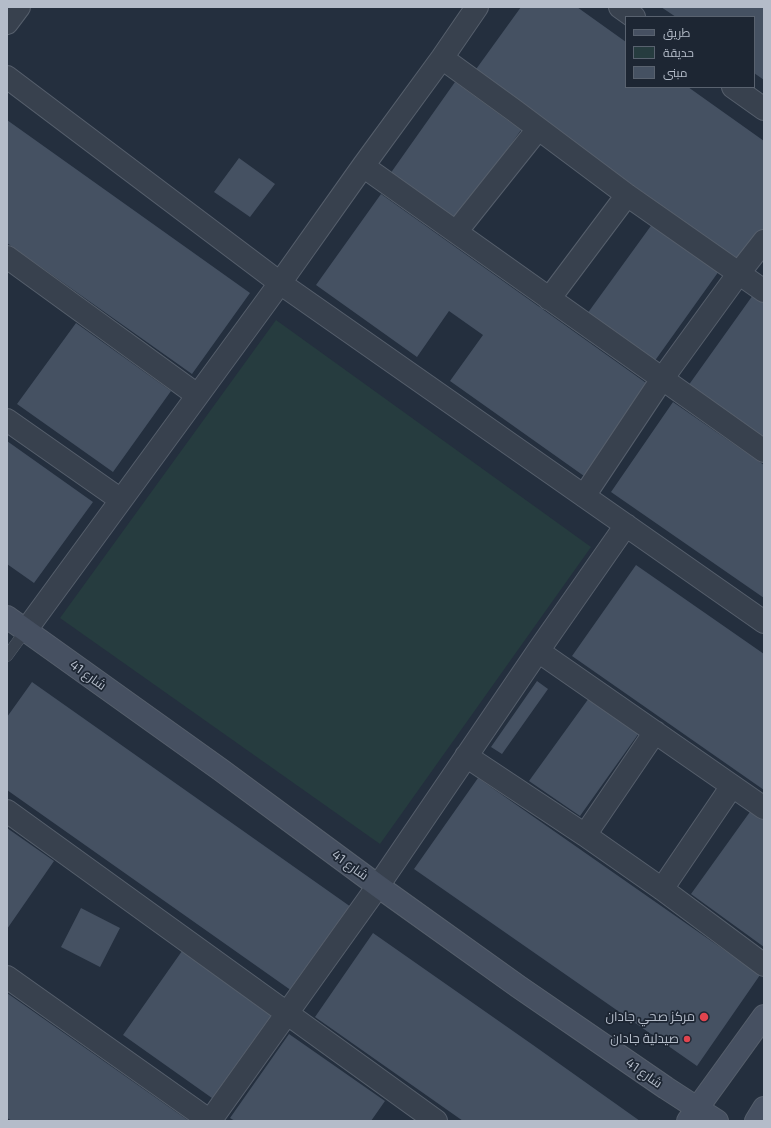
<!DOCTYPE html>
<html>
<head>
<meta charset="utf-8">
<style>
	body { margin:0 }
	#map { position:relative; width:771px; height:1128px; overflow:hidden; background:#242f3e; font-family:"Exo 2",Cairo,sans-serif }
	canvas { display:block }
	.frame { position:absolute; inset:0; border:8px solid #b4bcc9; pointer-events:none }
	.legend { position:absolute; left:625px; top:16px; width:130px; height:72px; box-sizing:border-box; background:#1d2633; border:1px solid #59626f; margin:0; padding:5px 7px; list-style:none; font-size:12px; color:#b4bcc9 }
	.legend li { display:flex; align-items:center; gap:8px; height:20px }
	.legend b { width:20px; border:1px solid #59626f }
</style>
</head>
<body>
<div id="map">
<canvas width="771" height="1128"></canvas>
<div class="frame"></div>
<ul class="legend">
<li><b style="height:5px;background:#465061"></b>طريق</li>
<li><b style="height:11px;background:#263c3f"></b>حديقة</li>
<li><b style="height:11px;background:#455162"></b>مبنى</li>
</ul>
</div>
<script>
const ctx = document.querySelector('canvas').getContext('2d');
ctx.lineJoin = 'round';
function fillPath(path, color) { ctx.fillStyle = color; ctx.fill(path, 'evenodd'); }
const toPath = rows => new Path2D(rows.map(r => 'M' + r).join(''));
function strokePath(path, color, width, dash) { ctx.strokeStyle = color; ctx.lineWidth = width; ctx.lineCap = dash ? 'butt' : 'round'; ctx.setLineDash(dash || []); ctx.stroke(path); }
function write(font, color, halo, rows, align = 'center') {
  ctx.font = font + ' "Exo 2",Cairo,sans-serif'; ctx.lineWidth = 3.5; ctx.setLineDash([]); ctx.textBaseline = 'middle'; ctx.strokeStyle = halo; ctx.fillStyle = color; for (const [text, x, y, turn = 0] of rows) {
    ctx.save(); ctx.translate(x, y); ctx.rotate((+turn || 0) * Math.PI / 180); ctx.textAlign = isNaN(turn) ? turn : align; if (halo) ctx.strokeText(text, 0, 0); ctx.fillText(text, 0, 0); ctx.restore();
  }
}
fillPath(toPath([
	[276,320,591,547,380,844,60,618]
]), '#263c3f');
fillPath(toPath([
	[521,7,577,7,626,42,626,87,688,87,764,141,764,232,742,263,474,72],
	[661,7,764,7,764,80,754,73,754,17,676,17],
	[455,82,521,130,456,222,390,174],
	[7,120,250,293,192,374,7,243],
	[239,158,275,184,250,217,214,192],
	[381,194,649,385,584,476,450,381,483,335,449,311,417,357,316,285],
	[653,223,719,271,654,362,587,314],
	[753,295,764,303,764,441,688,386],
	[76,323,171,391,113,472,17,404],
	[673,402,764,465,764,598,611,492],
	[7,441,93,502,34,583,7,564],
	[636,565,764,654,764,790,572,656],
	[537,681,548,689,502,754,491,747],
	[32,682,351,907,292,991,7,790,7,717],
	[589,698,639,733,580,816,529,781],
	[478,778,760,975,697,1066,414,869],
	[752,809,764,817,764,947,691,894],
	[7,828,54,861,7,929],
	[81,908,120,928,100,967,61,947],
	[373,933,533,1045,640,1121,463,1121,315,1017],
	[182,951,278,1019,219,1103,123,1035],
	[7,993,64,1033,189,1121,12,1121,7,1118],
	[289,1034,385,1101,371,1121,235,1121,230,1118]
]), '#455162');
const lane = toPath([
	[7,656,26,630]
]);
const street = toPath([
	[620,7,634,17],
	[7,23,19,7],
	[442,58,515,111,627,195,764,291],
	[7,77,280,283,764,622],
	[733,87,764,109],
	[363,166,764,451],
	[456,232,538,129],
	[7,257,197,395],
	[549,299,627,195],
	[7,420,121,500],
	[584,496,662,379,739,273,764,241],
	[26,630,280,283,363,166,442,58,477,7],
	[538,651,764,808],
	[466,756,585,835,662,889,764,965],
	[7,811,436,1121],
	[585,835,655,732],
	[662,889,732,786],
	[7,977,210,1121],
	[210,1121,378,886,538,651,626,525]
]);
const secondary = toPath([
	[7,617,221,770,378,886,519,987,666,1088,717,1121],
	[688,1121,764,1016],
	[756,1121,764,1108]
]);
strokePath(lane, '#565f6c', 12);
strokePath(street, '#565f6c', 24);
strokePath(secondary, '#565f6c', 24);
strokePath(lane, '#38414e', 11);
strokePath(street, '#38414e', 22);
strokePath(secondary, '#465061', 22);
for (const [x, y, r, color] of [
	[704,1017,5,"#e0444e"],
	[687,1039,4,"#e0444e"]
]) { const dot = new Path2D(); dot.arc(x, y, r, 0, 2 * Math.PI); ctx.fillStyle = color; ctx.fill(dot); strokePath(dot, '#1d2633', 1.5); }
write('13px', '#b4bcc9', '#1d2633', [
	["شارع 41",88,675,36],
	["شارع 41",350,865,36],
	["شارع 41",644,1073,35]
]);
write('13px', '#b4bcc9', '#1d2633', [
	["مركز صحي جادان",695,1017],
	["صيدلية جادان",679,1039]
], 'right');
</script>
</body>
</html>
